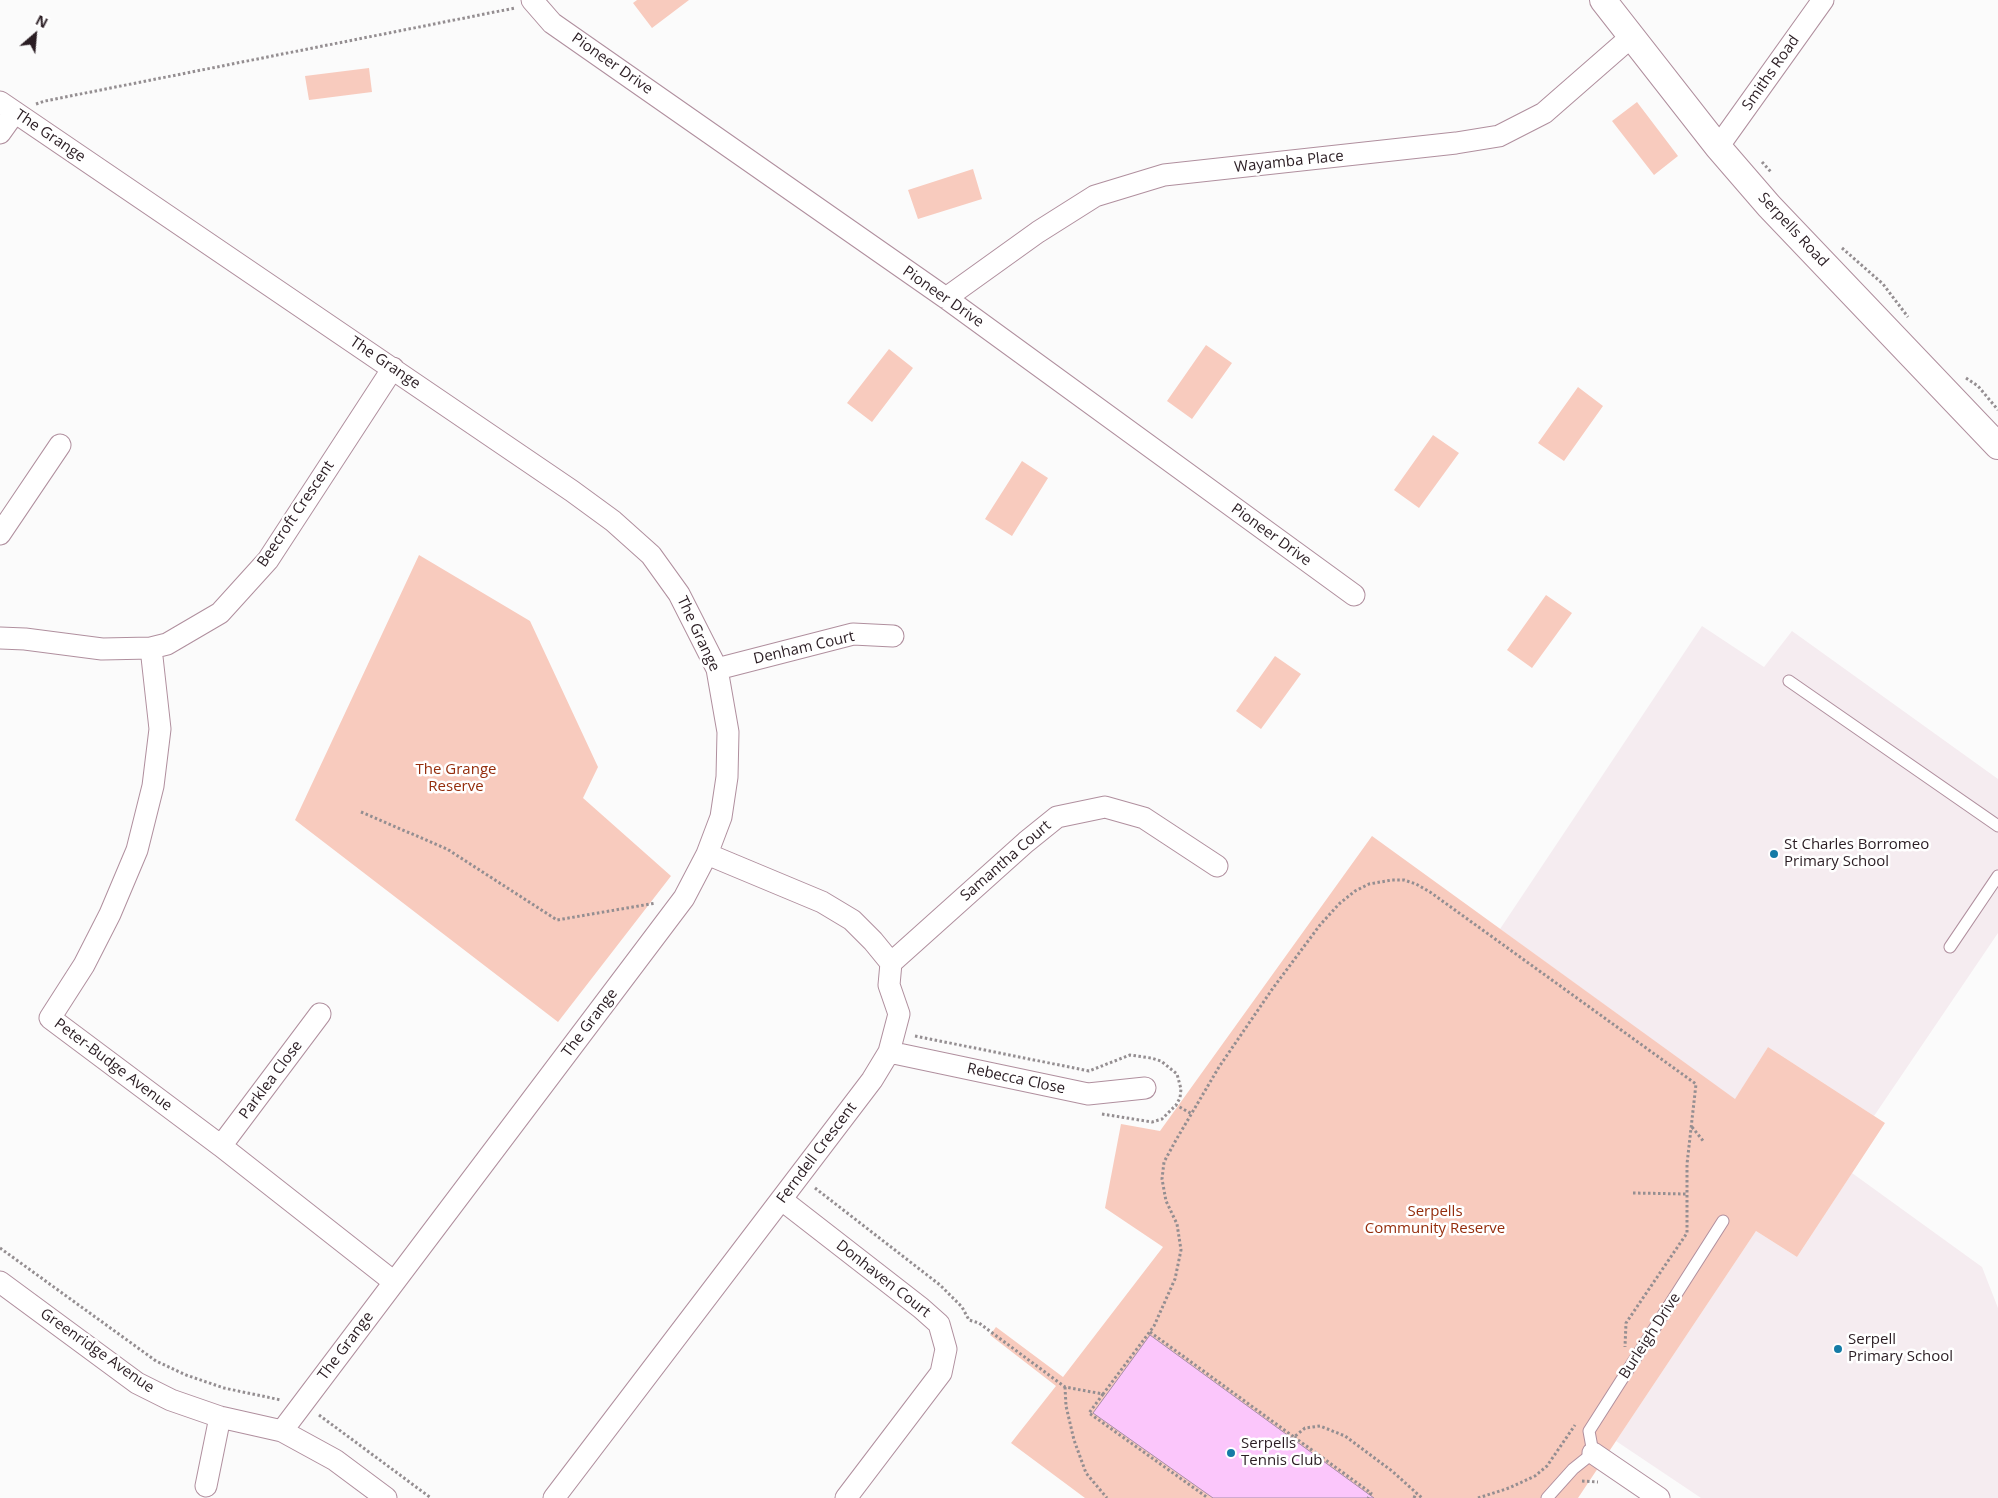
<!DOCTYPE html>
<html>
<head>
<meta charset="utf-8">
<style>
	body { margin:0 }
	#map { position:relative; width:1998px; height:1498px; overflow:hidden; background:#fbfbfb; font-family:"Open Sans",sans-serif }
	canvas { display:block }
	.north { position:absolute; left:10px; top:10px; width:50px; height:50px; -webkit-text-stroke:4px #fff; paint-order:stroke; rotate:27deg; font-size:14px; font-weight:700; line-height:20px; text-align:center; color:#2a1d23 }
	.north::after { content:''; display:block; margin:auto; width:18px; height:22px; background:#2a1d23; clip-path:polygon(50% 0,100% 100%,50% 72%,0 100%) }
</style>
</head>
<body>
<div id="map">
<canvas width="1998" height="1498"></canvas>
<div class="north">N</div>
</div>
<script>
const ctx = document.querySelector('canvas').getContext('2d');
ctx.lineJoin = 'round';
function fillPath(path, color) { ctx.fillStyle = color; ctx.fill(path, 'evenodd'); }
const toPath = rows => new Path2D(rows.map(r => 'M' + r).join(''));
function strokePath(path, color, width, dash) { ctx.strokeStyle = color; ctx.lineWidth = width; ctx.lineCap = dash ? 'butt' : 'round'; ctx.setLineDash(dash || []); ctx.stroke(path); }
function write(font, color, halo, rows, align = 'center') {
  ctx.font = font + ' "Open Sans",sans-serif'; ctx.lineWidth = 5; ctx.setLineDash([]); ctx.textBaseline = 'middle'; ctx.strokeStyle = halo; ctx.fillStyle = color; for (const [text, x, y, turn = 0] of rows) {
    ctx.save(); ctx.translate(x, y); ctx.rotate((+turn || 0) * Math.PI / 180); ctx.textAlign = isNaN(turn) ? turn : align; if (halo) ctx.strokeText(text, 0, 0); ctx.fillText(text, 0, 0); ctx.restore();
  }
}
fillPath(toPath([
	[1702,626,1764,667,1792,631,1998,779,1998,933,1874,1116,1768,1047,1735,1100,1500,929],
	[1852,1173,1982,1267,1998,1308,1998,1498,1701,1498,1616,1441,1756,1231,1797,1257]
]), '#f5ecf0');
fillPath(toPath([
	[637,0,689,0,652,28,633,3],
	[369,68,372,92,309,100,305,76],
	[1637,102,1678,156,1654,175,1612,121],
	[973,169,982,199,918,219,908,190],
	[1206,345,1232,363,1192,419,1167,401],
	[889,349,913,368,872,422,847,403],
	[1578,387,1603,406,1564,461,1538,443],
	[1433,435,1459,453,1419,508,1394,490],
	[1022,461,1048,478,1012,536,985,519],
	[419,555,530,621,598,767,583,798,671,876,558,1022,295,820],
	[1546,595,1572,613,1532,668,1507,650],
	[1275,656,1301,674,1261,729,1236,711],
	[1372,836,1735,1099,1768,1047,1885,1123,1797,1257,1756,1231,1578,1498,1085,1498,1011,1443,1056,1386,990,1335,996,1327,1063,1377,1163,1247,1105,1208,1121,1124,1160,1131]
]), '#f8cbbe');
const building = toPath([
	[1150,1335,1374,1498,1213,1498,1093,1413,1150,1335]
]);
fillPath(building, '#fbc6fb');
strokePath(building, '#a78ea7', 1);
const service = toPath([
	[1789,681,1998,826],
	[1950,947,1998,876],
	[1547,1498,1573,1469,1593,1453,1589,1431,1723,1221]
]);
const minor = toPath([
	[532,0,552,23,946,298,1354,595],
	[0,102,572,491,613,521,651,555,679,594,717,669,728,732,727,777,721,817,707,854,684,898,282,1431],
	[0,133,15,112],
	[1718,147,1823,0],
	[946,298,1038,232,1095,196,1164,175,1456,143,1499,136,1544,113,1631,37],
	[0,534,60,445],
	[0,638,25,639,102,649,151,648,167,644,220,613,268,560,393,368],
	[151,648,160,729,153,786,137,850,110,914,84,965,50,1018,221,1146,394,1282],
	[717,669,853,634,893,636],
	[891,963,1026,842,1057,817,1105,807,1144,818,1217,866],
	[889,1052,1088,1094,1145,1088],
	[221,1146,320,1014],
	[782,1200,921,1308,939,1324,946,1349,941,1373,846,1498],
	[0,1282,137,1383,171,1400,220,1417,282,1431,335,1460,386,1498],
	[1593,1453,1659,1498],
	[206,1486,220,1417],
	[554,1498,872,1080,889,1052,899,1014,889,985,891,963,873,941,852,920,822,902,707,854]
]);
const tertiary = toPath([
	[1603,0,1718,147,1769,206,1998,446]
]);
strokePath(service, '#b08f9e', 13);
strokePath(minor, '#b08f9e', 23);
strokePath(tertiary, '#b08f9e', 28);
strokePath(toPath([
	[36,104,45,101,515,8],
	[1762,162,1771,172],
	[1842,248,1883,284,1908,317],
	[1966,378,1978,386,1998,410],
	[361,812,447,849,557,920,656,903],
	[915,1036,1089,1071,1130,1055,1151,1058,1161,1061,1177,1074,1181,1089,1180,1098,1176,1105],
	[1102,1114,1152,1122,1162,1119,1176,1105,1192,1114],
	[1692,1127,1704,1142],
	[815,1188,940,1285,962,1307,969,1320,979,1323,1065,1387,1103,1394,1154,1326,1175,1279,1181,1250,1177,1224,1166,1201,1162,1179,1164,1162,1176,1140,1219,1067,1273,988,1320,925,1339,904,1355,891,1369,884,1392,880,1404,880,1416,884,1430,892,1696,1084,1687,1164,1687,1233,1626,1323,1625,1347],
	[1633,1193,1687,1194],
	[0,1248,156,1361,186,1375,224,1388,281,1400],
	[1150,1332,1294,1437,1305,1428,1320,1426,1345,1436,1392,1471,1422,1498],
	[1065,1387,1066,1406,1074,1440,1086,1473,1107,1498],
	[1103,1394,1089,1413,1208,1498],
	[319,1415,431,1498],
	[1294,1437,1371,1493,1368,1498],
	[1582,1481,1598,1482],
	[1414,1498,1416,1493],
	[1478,1498,1509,1488,1535,1476,1547,1466,1575,1425]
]), '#948e91', 3, [2.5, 2.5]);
strokePath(service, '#fff', 11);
strokePath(minor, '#fff', 21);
strokePath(tertiary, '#fff', 26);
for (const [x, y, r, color] of [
	[1774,854,5,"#147ba6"],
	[1838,1349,5,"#147ba6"],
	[1231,1453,5,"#147ba6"]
]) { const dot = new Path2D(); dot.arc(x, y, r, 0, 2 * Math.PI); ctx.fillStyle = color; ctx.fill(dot); strokePath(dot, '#fff', 2); }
write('15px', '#2a1d23', '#fff', [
	["Pioneer Drive",612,64,35],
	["Smiths Road",1771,73,-55],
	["The Grange",50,136,34],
	["Wayamba Place",1289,162,-6],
	["Serpells Road",1793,230,47],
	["Pioneer Drive",943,297,35],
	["The Grange",385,363,34],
	["Beecroft Crescent",296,514,-56],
	["Pioneer Drive",1271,535,36],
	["The Grange",698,634,65],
	["Denham Court",804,648,-13],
	["Samantha Court",1006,861,-41],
	["The Grange",590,1023,-53],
	["Peter-Budge Avenue",113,1065,37],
	["Rebecca Close",1016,1079,12],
	["Parklea Close",271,1080,-53],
	["Ferndell Crescent",817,1153,-53],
	["Donhaven Court",883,1279,38],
	["Burleigh Drive",1650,1336,-57],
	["The Grange",346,1346,-53],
	["Greenridge Avenue",97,1351,35]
]);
write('15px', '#942d0c', '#fff', [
	["The Grange",456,770],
	["Reserve",456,787],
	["Serpells",1435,1212],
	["Community Reserve",1435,1229]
]);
write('15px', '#2a1d23', '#fff', [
	["St Charles Borromeo",1784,845],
	["Primary School",1784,862],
	["Serpell",1848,1340],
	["Primary School",1848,1357],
	["Serpells",1241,1444],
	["Tennis Club",1241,1461]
], 'left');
</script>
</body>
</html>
